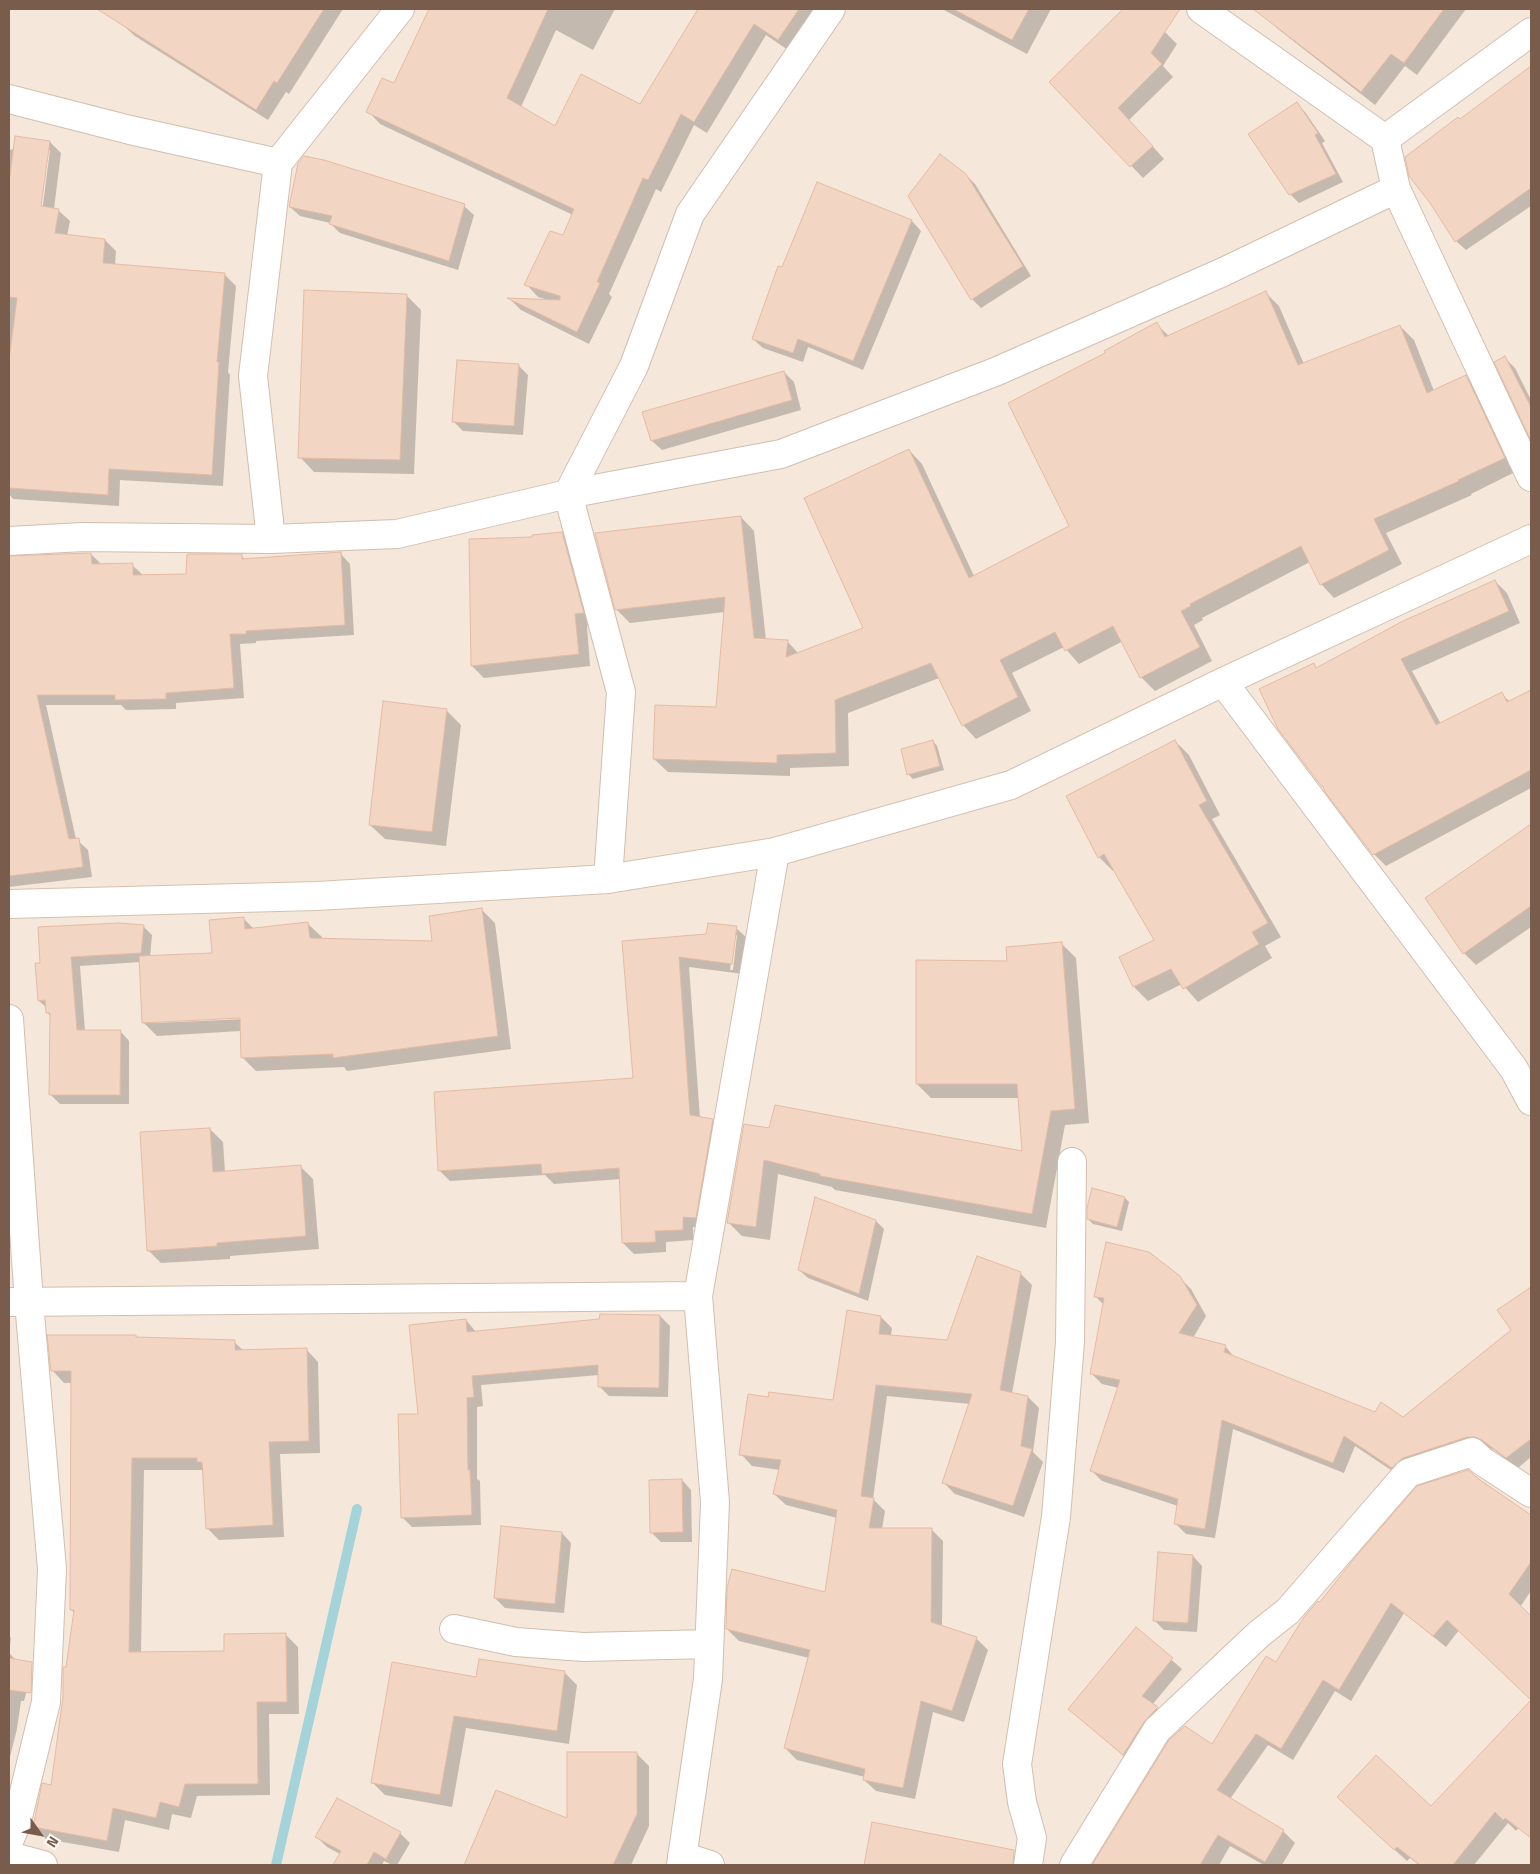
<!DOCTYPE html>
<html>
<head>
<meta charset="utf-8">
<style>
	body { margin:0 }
	#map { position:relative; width:1540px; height:1874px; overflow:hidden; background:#fdf6ec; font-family:"Titillium Web",sans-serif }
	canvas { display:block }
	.frame { position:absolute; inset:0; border:10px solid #7a5c4d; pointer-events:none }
	.north { position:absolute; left:15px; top:1809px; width:50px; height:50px; -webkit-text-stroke:4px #fffaf3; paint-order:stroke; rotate:122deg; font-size:14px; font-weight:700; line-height:20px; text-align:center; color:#7a5c4d }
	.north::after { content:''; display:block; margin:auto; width:18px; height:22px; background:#7a5c4d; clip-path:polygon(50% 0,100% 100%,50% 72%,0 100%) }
</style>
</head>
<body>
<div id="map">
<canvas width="1540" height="1874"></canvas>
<div class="frame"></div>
<div class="north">N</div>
</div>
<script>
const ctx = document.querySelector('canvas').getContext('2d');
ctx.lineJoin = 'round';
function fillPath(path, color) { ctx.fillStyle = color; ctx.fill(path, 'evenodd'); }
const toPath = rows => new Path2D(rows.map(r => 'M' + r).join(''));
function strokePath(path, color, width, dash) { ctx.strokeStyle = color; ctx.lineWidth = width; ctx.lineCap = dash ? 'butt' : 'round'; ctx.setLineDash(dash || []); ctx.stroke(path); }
fillPath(toPath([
	[9,9,1531,9,1531,1865,9,1865]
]), '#f5e8da');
fillPath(toPath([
	[105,9,343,9,289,94,286,92,268,120,135,36],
	[438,9,615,9,593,50,556,30,521,107,555,127,640,105,699,9,820,9,791,52,766,35,707,133,694,125,661,192,656,189,609,294,612,297,589,344,521,310,510,299,549,300,538,297,526,284,564,237,573,215,380,124,368,111,394,85],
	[942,9,1051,9,1027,54],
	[1264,9,1306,9,1320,20,1328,9,1466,9,1417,75,1405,66,1375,105,1278,29,1264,16],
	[1124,10,1165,32,1177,44,1163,66,1173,77,1129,120,1164,159,1143,178,1051,82],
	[1531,68,1531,206,1466,250,1456,241,1460,120],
	[1297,104,1305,112,1325,141,1322,143,1343,182,1299,203,1290,194,1250,135],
	[50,142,61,153,54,209,58,210,70,221,67,236,105,240,116,251,115,265,225,275,236,286,228,372,230,375,223,486,120,480,119,506,13,499,9,494,9,150],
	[48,150,50,150,42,212,39,212],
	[966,175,975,184,1031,276,981,308,972,299],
	[464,206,474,215,458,270,340,233,330,223,300,216,290,207],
	[912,221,921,231,863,370,808,347,803,362,763,348,753,339,782,269],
	[1266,293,1279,306,1304,364,1400,326,1414,340,1434,391,1466,376,1479,390,1517,471,1471,494,1472,495,1386,533,1402,564,1334,598,1321,584,1310,562,1202,618,1203,620,1194,625,1212,661,1155,691,1141,677,1123,641,1079,664,1064,647,1012,673,1031,711,976,739,963,725,939,678,848,713,849,766,790,768,790,776,668,772,654,759,717,708,725,612,630,623,616,609,741,517,754,531,766,640,788,642,799,654,865,629,909,450,922,464,974,576,1070,526,1107,354,1156,324,1169,336],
	[406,295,421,310,414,474,314,472,300,457],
	[1505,358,1515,368,1531,400,1531,438,1496,362],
	[518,365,528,375,523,435,463,431,453,421],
	[784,372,794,382,801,410,662,450,652,441,644,413],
	[561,533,574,545,595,625,587,626,590,666,484,678,472,666,534,538],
	[340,553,350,564,354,635,256,641,256,643,240,644,244,698,176,703,176,709,126,710,121,705,46,705,76,839,88,850,92,877,9,887,9,558,91,554,101,564,132,565,143,575,187,575,241,556,246,560],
	[1495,581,1507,593,1520,623,1412,671,1441,724,1501,693,1510,702,1531,692,1531,788,1386,866,1374,854,1322,786,1314,665,1318,669],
	[446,710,461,725,446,846,385,839,370,825],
	[933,741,937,746,944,770,913,779,908,774],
	[1175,741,1189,755,1220,815,1212,819,1281,937,1265,946,1272,958,1198,1002,1182,984,1148,1001,1134,987,1156,940,1115,870,1113,871,1099,857],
	[1531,825,1531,927,1476,965,1464,953,1427,898],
	[481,909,495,923,511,1049,347,1071,344,1067,256,1071,242,1057,241,1031,157,1036,143,1022,141,962,80,966,85,1031,120,1031,129,1041,129,1104,60,1104,50,1094,51,1017,47,1012,47,1008,39,1001,36,964,143,926,152,935,150,957,213,954,243,918,254,929,308,924,322,937,322,940,433,942],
	[246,1016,246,1019,154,1023,154,1021],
	[736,928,747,938,743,974,689,967,700,1118,712,1120,723,1131,706,1228,693,1227,693,1240,666,1242,666,1252,634,1254,623,1243,621,1179,554,1184,545,1175,450,1181,439,1170,634,1080,624,942,708,935],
	[735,935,737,935,733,970,730,970],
	[1062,944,1076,958,1089,1123,1065,1125,1046,1228,835,1190,832,1187,778,1174,770,1240,742,1236,728,1222,770,1129,1023,1152,1019,1098,931,1098,917,1084,1008,962],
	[210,1129,223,1142,225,1172,300,1166,313,1179,319,1249,230,1256,230,1259,161,1263,148,1250],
	[1125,1198,1129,1202,1122,1231,1093,1224,1088,1219],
	[876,1221,884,1229,868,1301,808,1278,799,1270],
	[1020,1273,1032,1285,1012,1393,1028,1397,1039,1408,1033,1452,1043,1462,1024,1517,955,1494,944,1483,970,1404,887,1396,873,1499,885,1511,882,1529,931,1529,943,1541,942,1627,976,1638,988,1650,964,1722,933,1712,915,1799,876,1791,864,1780,865,1777,797,1760,785,1748,809,1658,739,1641,727,1629,826,1593,837,1518,786,1505,774,1494,780,1470,752,1466,741,1454,769,1399,834,1402,881,1317,892,1328,891,1336,948,1341],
	[1179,1277,1191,1289,1206,1316,1193,1338,1225,1346,1235,1358,1375,1413,1403,1419,1513,1331,1499,1310,1531,1288,1531,1370,1516,1381,1517,1386,1531,1404,1531,1457,1518,1468,1494,1450,1487,1447,1479,1447,1403,1478,1355,1446,1344,1473,1233,1429,1215,1538,1186,1534,1175,1523,1178,1506,1102,1481,1091,1470,1119,1388,1102,1384,1092,1374,1104,1305,1095,1296],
	[660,1316,670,1326,668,1397,609,1396,599,1386,599,1375,481,1385,483,1406,477,1407,477,1479,480,1481,481,1525,412,1527,402,1517,420,1415,466,1320,476,1332],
	[136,1336,138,1338,234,1342,244,1351,306,1349,318,1362,320,1453,280,1454,284,1537,219,1540,207,1528,204,1470,144,1470,141,1653,225,1652,286,1635,298,1647,299,1714,269,1714,270,1795,197,1796,191,1818,172,1814,169,1830,125,1820,119,1852,46,1839,34,1827,52,1786,75,1613,71,1610,72,1383,64,1383,52,1370],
	[682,1480,691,1490,692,1542,661,1542,652,1533],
	[1479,1481,1531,1516,1531,1591,1520,1607,1531,1617,1531,1699,1459,1630,1446,1647,1404,1613,1351,1701,1335,1691,1293,1760,1268,1745,1230,1799,1283,1831,1295,1843,1282,1865,1264,1865,1230,1846,1219,1865,1097,1865,1095,1863,1212,1746,1277,1664,1320,1603],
	[562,1533,571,1543,564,1613,505,1608,495,1598],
	[1193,1556,1202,1566,1197,1632,1164,1630,1154,1620],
	[1136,1629,1182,1669,1152,1705,1167,1718,1133,1764,1069,1709],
	[9,1636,11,1638,9,1653,16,1660,20,1661,32,1672,24,1701,21,1701,17,1729,9,1761],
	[565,1673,577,1685,569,1744,466,1728,452,1807,385,1795,372,1782,477,1679],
	[1531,1702,1531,1814,1516,1831,1508,1823,1474,1865,1419,1865,1410,1858,1407,1861,1350,1809,1431,1808],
	[636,1753,649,1766,649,1826,631,1865,466,1865,496,1791,568,1820],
	[873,1824,994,1859,992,1865,865,1865],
	[400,1833,410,1843,397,1865,392,1865,384,1861,382,1865,334,1865,340,1854,327,1847,317,1837]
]), '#0003');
strokePath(toPath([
	[276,1865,357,1509]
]), '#a5d3da', 10);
const building = toPath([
	[97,9,324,9,277,83,274,81,256,110,97,9],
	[429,9,548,9,507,98,555,126,581,74,640,104,698,9,799,9,778,40,754,24,694,122,681,114,648,180,643,178,597,282,600,283,577,332,507,298,560,300,560,296,524,285,550,231,563,235,574,209,366,112,382,78,394,83,429,9],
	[953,9,1029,9,1012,40,953,9],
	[1123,9,1180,9,1151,53,1162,64,1118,108,1153,146,1130,167,1049,82,1123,9],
	[1253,9,1444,9,1404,63,1391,54,1361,92,1253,9],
	[1531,66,1531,188,1455,242,1430,203,1409,176,1405,157,1458,117,1460,119,1531,66],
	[1297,102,1318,133,1315,135,1336,174,1289,195,1248,134,1297,102],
	[15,136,50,141,41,206,59,209,55,233,105,239,103,263,225,273,217,362,219,362,212,475,109,469,108,495,9,488,9,360,17,298,9,297,9,183,15,136],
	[940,154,966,174,1023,266,971,300,908,196,940,154],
	[304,156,324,160,465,204,449,261,329,224,332,216,289,207,298,163,304,156],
	[817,182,912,220,853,361,798,339,793,353,752,339,778,266,782,267,817,182],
	[304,290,407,294,400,460,298,458,304,290],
	[1266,291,1298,365,1400,325,1427,393,1466,375,1505,458,1458,480,1459,481,1374,519,1389,550,1320,585,1301,546,1190,604,1191,606,1181,611,1200,647,1140,678,1113,626,1065,651,1055,632,1000,660,1018,697,962,726,931,663,835,700,836,753,777,755,777,763,653,759,655,705,716,707,725,597,615,610,595,533,741,516,754,638,788,640,786,657,863,628,804,498,909,449,969,578,1069,526,1008,403,1105,353,1104,351,1157,322,1165,337,1266,291],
	[1505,356,1531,407,1531,441,1494,362,1505,356],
	[457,360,519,364,514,426,452,422,457,360],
	[784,371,792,400,651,441,642,412,784,371],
	[562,532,584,613,575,614,579,654,471,666,469,539,532,537,532,535,562,532],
	[341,552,345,625,246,631,246,634,230,634,234,688,166,693,166,699,115,700,115,695,37,695,69,839,79,838,83,867,9,876,9,556,91,553,92,564,133,563,133,575,186,574,187,554,242,554,242,559,341,552],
	[1495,580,1509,611,1401,659,1436,725,1502,692,1507,702,1531,690,1531,770,1373,855,1325,792,1323,786,1322,787,1278,729,1259,689,1314,663,1316,668,1403,621,1495,580],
	[383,701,447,709,432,832,369,825,383,701],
	[933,740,940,766,907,775,901,749,933,740],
	[1175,740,1207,801,1199,805,1268,923,1252,932,1259,944,1183,989,1171,969,1133,987,1119,957,1154,940,1104,854,1098,858,1066,796,1175,740],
	[1531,824,1531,906,1463,954,1425,898,1531,824],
	[482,908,498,1036,333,1058,333,1054,241,1058,240,1018,142,1023,139,956,212,953,209,920,244,917,245,929,308,922,310,938,432,941,429,916,482,908],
	[119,923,144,925,141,953,71,957,77,1030,121,1030,120,1095,49,1095,50,1013,46,1013,45,1000,38,1001,35,963,40,963,38,927,119,923],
	[708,923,737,926,732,964,679,957,690,1115,713,1119,696,1218,683,1217,683,1230,655,1231,656,1242,622,1243,619,1168,542,1174,541,1164,438,1171,434,1092,633,1078,622,941,706,934,708,923],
	[1062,942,1075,1109,1051,1111,1032,1214,820,1176,820,1174,764,1160,756,1227,727,1223,744,1124,769,1128,775,1105,1022,1151,1017,1084,916,1084,916,960,1007,961,1006,947,1062,942],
	[210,1128,213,1172,301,1165,306,1236,217,1243,217,1246,147,1251,140,1132,210,1128],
	[1092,1188,1125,1197,1117,1227,1087,1219,1087,1208,1092,1188],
	[815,1197,876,1220,859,1294,798,1270,815,1197],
	[1106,1242,1149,1252,1180,1276,1197,1305,1179,1333,1226,1345,1224,1352,1375,1412,1381,1402,1403,1417,1511,1330,1497,1310,1531,1287,1531,1439,1506,1458,1482,1440,1475,1437,1467,1437,1403,1458,1392,1468,1344,1436,1333,1463,1222,1420,1205,1529,1174,1524,1178,1499,1090,1471,1120,1380,1090,1374,1104,1298,1094,1297,1106,1242],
	[977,1256,1021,1272,1000,1390,1028,1396,1021,1446,1032,1449,1013,1506,942,1483,972,1394,876,1385,861,1496,874,1498,869,1528,932,1528,931,1622,977,1637,952,1711,921,1701,903,1788,863,1780,865,1769,784,1748,810,1650,726,1629,727,1588,732,1569,825,1592,837,1510,773,1494,781,1460,739,1455,748,1394,768,1397,769,1392,833,1400,847,1310,881,1316,879,1334,947,1340,977,1256],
	[600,1314,660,1315,659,1388,598,1387,598,1365,472,1376,474,1397,467,1398,468,1470,470,1470,472,1515,401,1518,398,1414,418,1414,409,1325,466,1319,467,1332,599,1319,600,1314],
	[47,1335,136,1335,136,1337,235,1340,235,1350,307,1348,309,1441,269,1442,273,1525,206,1529,202,1462,197,1462,197,1458,132,1458,129,1652,224,1651,224,1634,286,1633,287,1702,257,1702,258,1784,185,1784,179,1807,160,1802,156,1818,113,1808,107,1841,33,1827,42,1783,51,1785,63,1697,63,1667,66,1667,74,1610,70,1610,71,1371,51,1371,47,1335],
	[1468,1470,1480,1480,1531,1515,1531,1562,1509,1594,1531,1616,1531,1838,1505,1818,1503,1820,1495,1812,1453,1865,1420,1865,1397,1847,1394,1850,1337,1797,1376,1755,1431,1806,1531,1700,1447,1620,1433,1636,1391,1603,1339,1690,1323,1680,1281,1749,1256,1734,1217,1790,1284,1830,1265,1862,1218,1835,1200,1865,1092,1865,1169,1740,1185,1726,1212,1744,1266,1656,1276,1662,1304,1617,1318,1601,1320,1602,1357,1555,1417,1486,1468,1470],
	[682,1479,683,1532,650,1533,649,1480,682,1479],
	[501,1526,562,1532,555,1604,494,1598,501,1526],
	[1158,1552,1193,1555,1188,1623,1153,1621,1158,1552],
	[1136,1627,1173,1658,1142,1696,1158,1707,1144,1722,1123,1755,1068,1709,1136,1627],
	[9,1658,32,1662,31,1693,9,1690,9,1658],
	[479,1659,565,1671,557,1731,454,1716,440,1795,371,1783,392,1662,476,1677,479,1659],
	[567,1752,637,1752,637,1814,613,1865,464,1865,496,1790,567,1818,567,1752],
	[337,1798,401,1832,386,1859,374,1852,367,1865,333,1865,341,1851,315,1837,337,1798],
	[872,1822,1014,1850,1013,1865,864,1865,872,1822]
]);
fillPath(building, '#f3d5c3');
strokePath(building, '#e6bba3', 1);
const street = toPath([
	[1201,9,1385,139,1396,189,1531,477],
	[9,99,130,130,278,163],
	[1385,139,1531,32],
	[271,539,253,376,278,163,400,9],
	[9,541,83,537,271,539,397,534,568,494,781,454,995,372,1221,273,1396,189],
	[1223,682,1514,1069,1531,1101],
	[608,879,621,692,568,494,634,366,690,214,831,9],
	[9,1019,29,1302,52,1569,46,1702,16,1825,9,1841],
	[9,1302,698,1296],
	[454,1629,516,1642,583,1647,709,1644],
	[9,1856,43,1865],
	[682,1856,710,1865],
	[681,1865,708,1679,715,1502,698,1296,775,852],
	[1028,1865,1032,1838,1022,1802,1017,1764,1056,1517,1070,1342,1072,1162],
	[1074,1865,1157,1730,1259,1634,1288,1611,1408,1473,1472,1452,1482,1461,1531,1493]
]);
const secondary = toPath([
	[9,904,317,896,608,879,775,852,1011,785,1223,682,1531,539]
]);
strokePath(street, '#d1beb0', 30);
strokePath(secondary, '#d6c0b0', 30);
strokePath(street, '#fff', 28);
strokePath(secondary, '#fff', 28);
</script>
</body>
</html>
